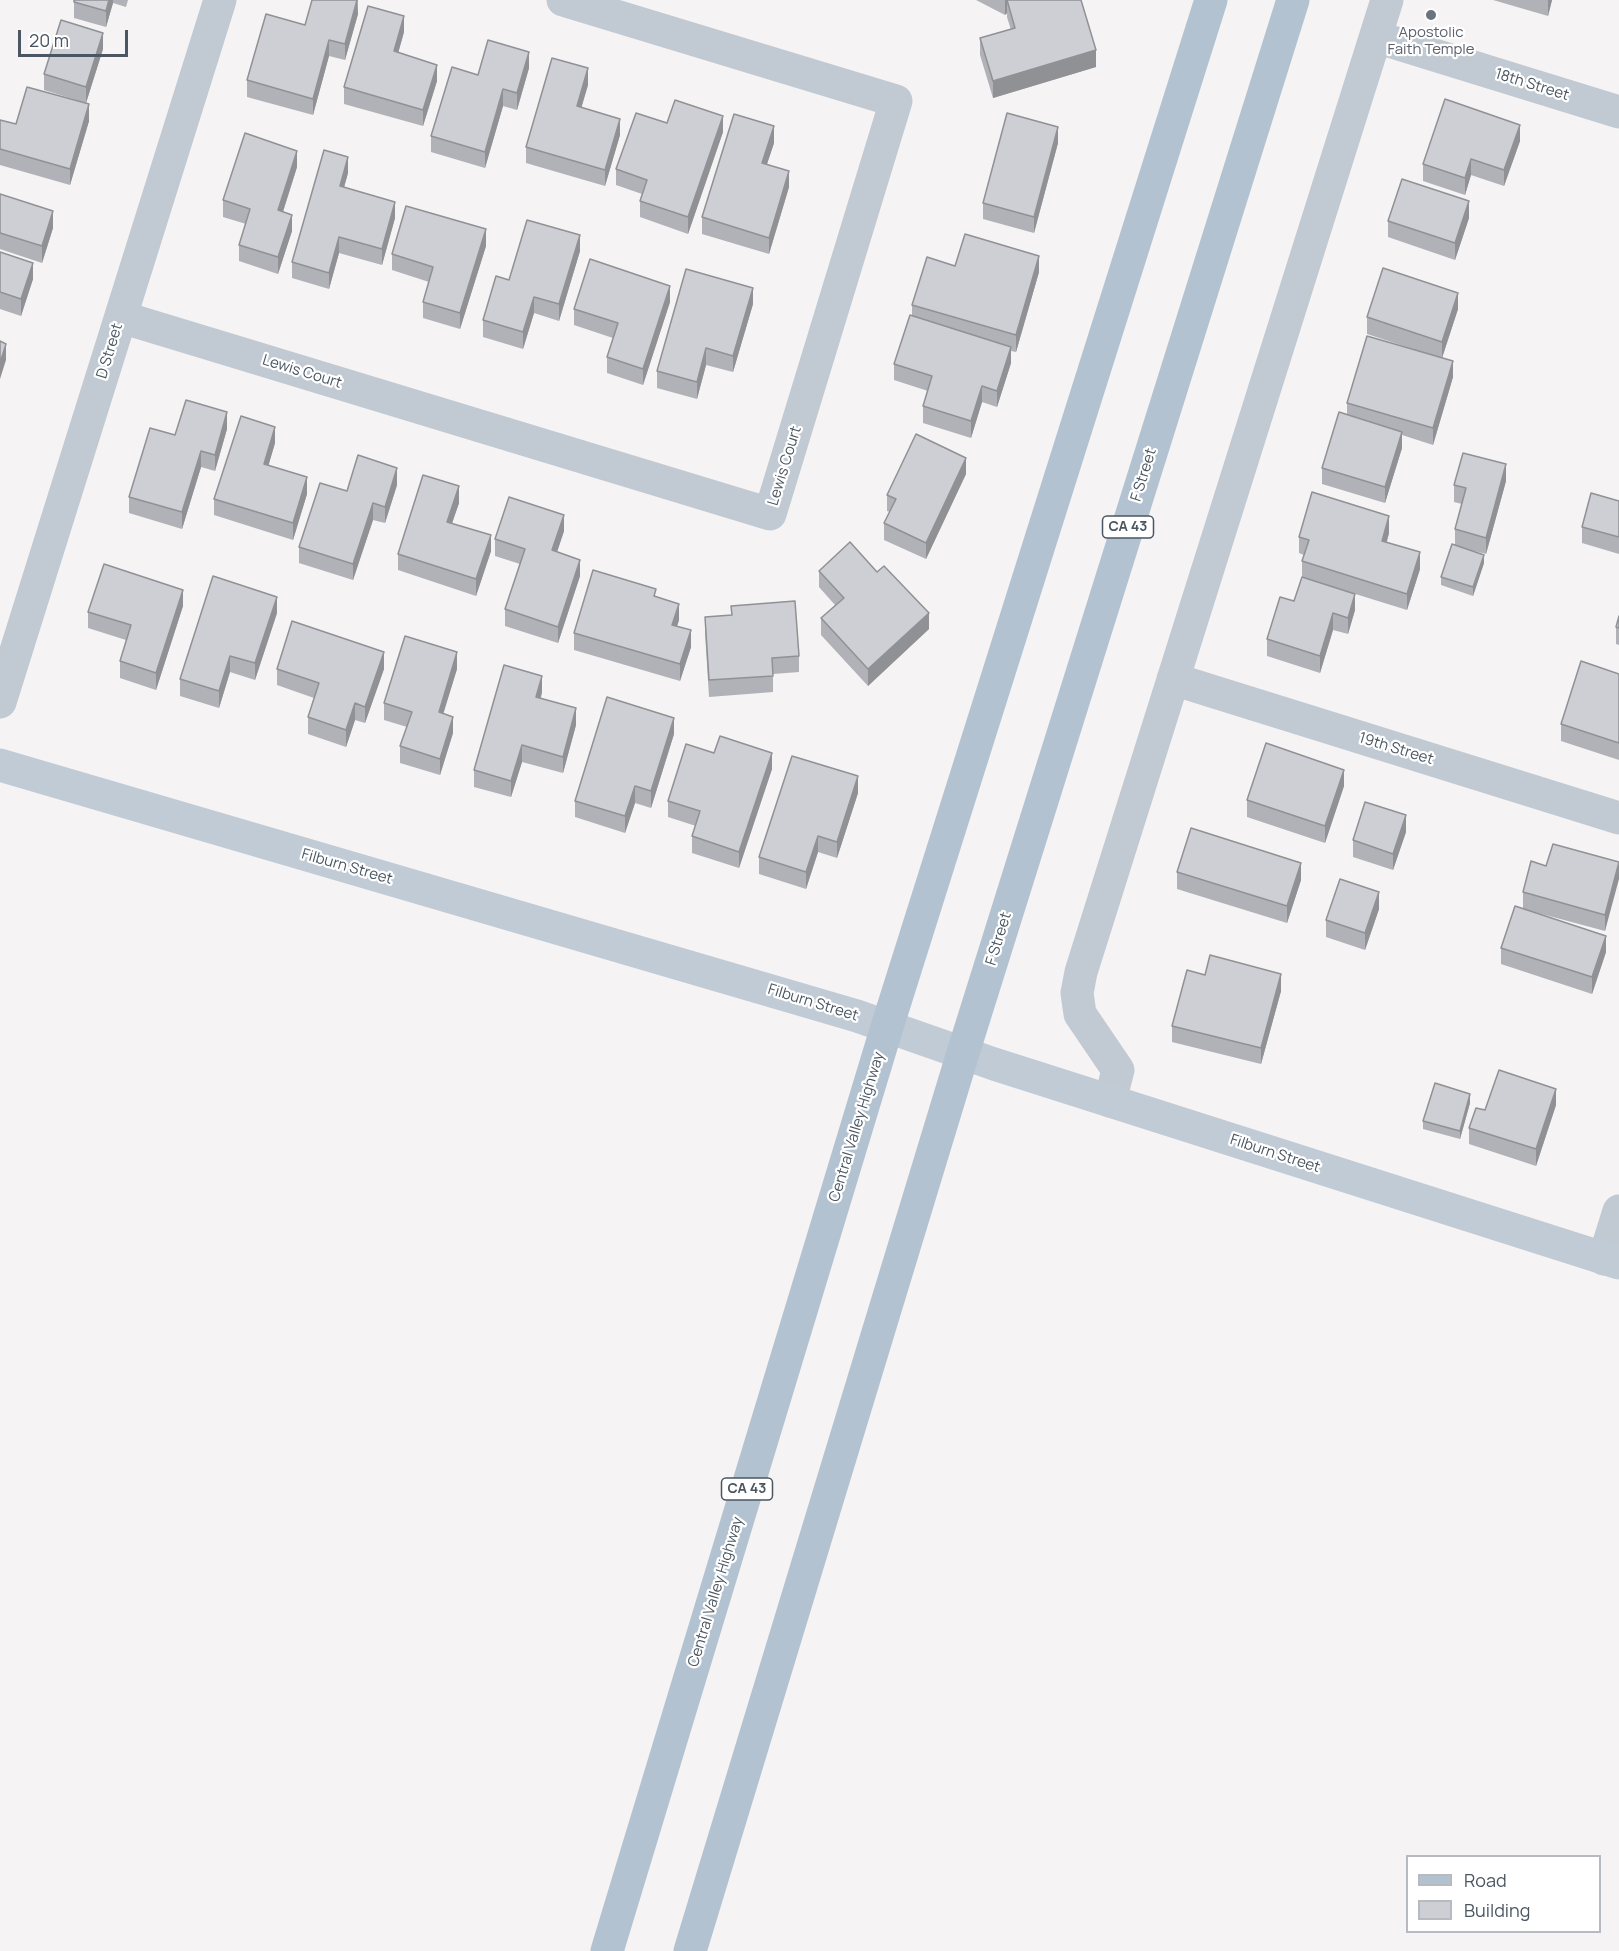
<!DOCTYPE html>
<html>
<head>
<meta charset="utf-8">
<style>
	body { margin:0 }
	#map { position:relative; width:1619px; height:1951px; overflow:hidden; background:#f5f3f3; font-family:Manrope,sans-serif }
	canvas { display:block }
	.legend { position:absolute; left:1406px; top:1855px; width:195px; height:78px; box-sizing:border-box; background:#fff; border:2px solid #b7bbc0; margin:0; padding:8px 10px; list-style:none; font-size:18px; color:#4a5661 }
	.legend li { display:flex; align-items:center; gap:12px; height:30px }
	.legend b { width:30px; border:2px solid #b7bbc0 }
	.scale { position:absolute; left:18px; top:30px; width:110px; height:27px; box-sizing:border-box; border:3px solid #4a5661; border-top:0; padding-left:8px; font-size:18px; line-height:21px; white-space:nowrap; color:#4a5661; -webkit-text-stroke:4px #fff; paint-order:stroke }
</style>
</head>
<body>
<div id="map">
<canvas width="1619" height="1951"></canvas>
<ul class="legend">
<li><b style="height:8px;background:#b3c2d1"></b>Road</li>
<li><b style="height:16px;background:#cdcfd5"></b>Building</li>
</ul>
<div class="scale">20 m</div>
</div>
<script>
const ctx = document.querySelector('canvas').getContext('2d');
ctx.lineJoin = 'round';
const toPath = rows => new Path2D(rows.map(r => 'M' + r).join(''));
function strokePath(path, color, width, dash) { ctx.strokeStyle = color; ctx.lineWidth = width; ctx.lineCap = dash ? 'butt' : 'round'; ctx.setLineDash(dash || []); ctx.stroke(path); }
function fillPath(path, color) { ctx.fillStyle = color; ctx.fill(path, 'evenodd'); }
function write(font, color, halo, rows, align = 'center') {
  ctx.font = font + ' Manrope,sans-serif'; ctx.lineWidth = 4.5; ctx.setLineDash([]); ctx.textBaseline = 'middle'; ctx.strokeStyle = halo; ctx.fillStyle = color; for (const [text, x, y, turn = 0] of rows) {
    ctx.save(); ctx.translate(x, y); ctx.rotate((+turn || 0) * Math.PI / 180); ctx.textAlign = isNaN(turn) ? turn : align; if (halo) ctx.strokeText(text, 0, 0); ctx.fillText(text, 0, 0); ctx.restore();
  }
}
strokePath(toPath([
	[1376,37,1619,112],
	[121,317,770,514,896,101,563,0],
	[1173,679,1619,818],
	[0,702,220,0],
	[1110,1101,1118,1070,1080,1014,1077,993,1081,972,1387,0],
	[1604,1259,1619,1211]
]), '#c1cad2', 33);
strokePath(toPath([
	[0,765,857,1016,994,1064,1619,1263]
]), '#c1cbd6', 33);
strokePath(toPath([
	[607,1951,887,1027,1211,0],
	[690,1951,963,1053,1293,0]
]), '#b3c2d1', 33);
fillPath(toPath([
	[74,0,128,0,126,7,113,3,106,27,74,18],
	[358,0,358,14,345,60,329,56,313,115,247,97,247,80,305,25],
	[976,0,1081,0,1096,67,993,98,980,55,980,38,1011,30,1007,17,1007,13,1005,15],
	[1493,0,1552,0,1548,16],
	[404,32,398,53,437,81,423,126,344,104,344,87],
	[103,49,86,103,44,90,44,74],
	[529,68,517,110,503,106,485,168,431,152,431,136,478,75],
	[588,85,581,107,620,135,605,186,526,163,526,147],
	[0,120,16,124,89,121,70,185,0,165],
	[667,123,723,132,688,234,640,217,640,201,642,194,616,185,616,169],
	[1520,141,1504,186,1471,175,1465,195,1423,181,1423,164],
	[774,143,767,164,789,187,769,254,702,234,702,217],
	[1058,143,1034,233,983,219,983,203],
	[297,167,283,212,292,231,278,274,239,261,239,245,246,224,223,217,223,200],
	[348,173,344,187,395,218,382,265,339,253,329,289,292,278,292,262],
	[0,194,53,228,42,263,0,249],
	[1469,218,1455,260,1388,237,1388,221],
	[486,246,460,329,423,318,423,302,429,282,392,270,392,254],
	[580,251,559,321,534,313,523,349,483,337,483,320,509,280],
	[0,252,33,279,21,316,0,309],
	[955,266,1039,272,1016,352,1011,351,1011,363,997,407,982,402,971,438,923,423,923,406,928,391,894,380,894,364,912,315,912,305],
	[670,302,643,385,607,373,607,357,613,338,574,325,574,309],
	[753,304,733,372,706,365,697,399,657,388,657,371],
	[1458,309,1442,358,1453,377,1433,445,1402,435,1402,448,1385,503,1322,484,1322,468,1347,415,1347,403,1422,352,1367,334,1367,317],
	[227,429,215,471,201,467,182,529,129,513,129,497,175,435],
	[275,443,268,466,307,494,293,540,214,515,214,499],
	[966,474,926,559,884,540,884,523,890,512,887,511,887,495],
	[1506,481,1486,554,1466,549,1484,563,1473,596,1441,585,1441,577,1455,545,1455,529,1462,504,1454,502,1454,485],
	[397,485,385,523,373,520,353,580,299,563,299,547,347,491],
	[1619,501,1619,554,1582,543,1582,527],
	[459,503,452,523,491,551,476,596,398,570,398,554],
	[564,531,557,552,580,576,558,643,505,626,505,609,520,564,495,556,495,539],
	[1389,533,1387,542,1420,569,1407,610,1349,592,1355,610,1348,634,1333,630,1320,673,1267,656,1267,639,1294,601,1302,577,1302,561,1304,555,1299,553,1299,537],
	[819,571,929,629,868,686,821,635,821,618,835,605,819,587],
	[656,597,679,620,677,626,691,647,680,681,574,650,574,633],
	[183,606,156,690,120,678,120,661,126,640,88,628,88,612],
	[731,606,799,656,799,672,773,674,773,692,709,697,705,633,705,617,731,615],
	[277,613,255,680,230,672,219,708,180,696,180,679],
	[1619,616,1619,645,1616,644,1616,627],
	[277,669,384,669,365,723,355,720,346,747,308,734,308,717,314,698,277,685],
	[457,669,443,713,453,733,440,775,400,763,400,746,407,727,384,720,384,703],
	[1619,674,1619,760,1561,741,1561,724],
	[542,692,541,698,576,725,563,773,522,762,511,797,474,787,474,770],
	[674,734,651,808,635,803,625,833,575,817,575,801],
	[714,753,772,769,739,868,692,853,692,836,696,826,668,817,668,801],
	[1344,786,1325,843,1247,817,1247,800],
	[858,793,837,858,818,852,806,889,759,874,759,857],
	[1406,832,1393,870,1353,857,1353,840],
	[1619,862,1605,931,1523,909,1523,892],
	[1177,872,1301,880,1287,923,1177,889],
	[1379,909,1365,950,1326,937,1326,920],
	[1501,948,1606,952,1592,994,1501,964],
	[1281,991,1261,1064,1172,1042,1172,1026],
	[1470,1103,1460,1139,1423,1129,1423,1121],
	[1556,1105,1536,1166,1469,1144,1469,1128,1485,1110]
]), '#b0b2b7');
fillPath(toPath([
	[109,0,113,0,113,3,106,27,106,11],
	[357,0,358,14,345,60,345,44],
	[1005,0,1013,0,1007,0,1007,13,1005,15],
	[1548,0,1552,0,1548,16],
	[404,16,404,32,394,68,394,51],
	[103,33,103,49,86,103,86,87],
	[329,40,329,56,313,115,313,99],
	[1096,50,1096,67,993,98,993,81],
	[529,52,529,68,517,110,517,93],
	[437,65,437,81,423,126,423,110],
	[588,68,588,85,577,123,577,106],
	[503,89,503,106,485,168,485,152],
	[89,104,89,121,70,185,70,169],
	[723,116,723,132,688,234,688,217],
	[620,119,620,135,605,186,605,170],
	[1520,125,1520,141,1504,186,1504,170],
	[774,126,774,143,762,179,762,163],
	[1058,127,1058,143,1034,233,1034,217],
	[297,151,297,167,278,227,278,210],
	[348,157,348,173,340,202,340,186],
	[1471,159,1471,175,1465,195,1465,178],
	[789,171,789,187,769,254,769,238],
	[1469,201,1469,218,1455,260,1455,243],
	[395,202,395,218,382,265,382,249],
	[53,211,53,228,42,263,42,246],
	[292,215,292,231,278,274,278,257],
	[486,229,486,246,460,329,460,313],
	[580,235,580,251,559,321,559,304],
	[339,237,339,253,329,289,329,273],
	[1039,256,1039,272,1016,352,1016,335],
	[33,263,33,279,21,316,21,299],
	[670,286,670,302,643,385,643,369],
	[753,288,753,304,733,372,733,356],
	[1458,293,1458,309,1442,358,1442,342],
	[534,297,534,313,523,349,523,332],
	[6,344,6,360,0,379,0,363],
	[1011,347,1011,363,997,407,997,391],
	[706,348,706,365,697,399,697,382],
	[1453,361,1453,377,1433,445,1433,428],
	[982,386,982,402,971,438,971,421],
	[227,412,227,429,215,471,215,455],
	[275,427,275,443,264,481,264,464],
	[1402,432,1402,448,1385,503,1385,487],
	[201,451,201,467,182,529,182,512],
	[966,458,966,474,926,559,926,543],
	[1506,464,1506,481,1486,554,1486,538],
	[397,468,397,485,385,523,385,507],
	[307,477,307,494,293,540,293,523],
	[459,486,459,503,447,538,447,522],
	[373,503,373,520,353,580,353,564],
	[564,515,564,531,552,567,552,550],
	[1389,516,1389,533,1382,557,1382,541],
	[491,535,491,551,476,596,476,579],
	[1420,552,1420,569,1407,610,1407,594],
	[1484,555,1484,563,1473,596,1473,587],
	[580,560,580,576,558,643,558,627],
	[183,590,183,606,156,690,156,673],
	[1355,594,1355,610,1348,634,1348,618],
	[277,597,277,613,255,680,255,663],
	[679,604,679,620,672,642,672,625],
	[929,613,929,629,868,686,868,669],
	[1333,613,1333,630,1320,673,1320,656],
	[691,630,691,647,680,681,680,664],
	[384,652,384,669,365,723,365,707],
	[457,652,457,669,439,728,439,712],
	[230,656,230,672,219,708,219,691],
	[542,676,542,692,536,714,536,697],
	[355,703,355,720,346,747,346,730],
	[576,708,576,725,563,773,563,757],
	[453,717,453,733,440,775,440,759],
	[674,718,674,734,651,808,651,791],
	[522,745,522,762,511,797,511,781],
	[772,753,772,769,739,868,739,852],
	[1344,770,1344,786,1325,843,1325,826],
	[858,776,858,793,837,858,837,842],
	[635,786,635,803,625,833,625,816],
	[1406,815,1406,832,1393,870,1393,854],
	[818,836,818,852,806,889,806,872],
	[1301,863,1301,880,1287,923,1287,906],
	[1619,863,1619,879,1605,931,1605,915],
	[1379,892,1379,909,1365,950,1365,933],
	[1606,936,1606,952,1592,994,1592,977],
	[1281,974,1281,991,1261,1064,1261,1048],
	[1556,1089,1556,1105,1536,1166,1536,1149],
	[1470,1094,1470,1103,1460,1139,1460,1131]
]), '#909195');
const building = toPath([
	[74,0,109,0,106,11,74,2,74,0],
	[312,0,357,0,345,44,329,40,313,99,247,80,266,14,305,25,312,0],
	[1007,0,1081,0,1096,50,993,81,980,38,1015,28,1007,0],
	[368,6,404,16,394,51,437,65,423,110,344,87,368,6],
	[61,20,103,33,86,87,44,74,61,20],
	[488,40,529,52,517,93,503,89,485,152,431,136,452,67,478,75,488,40],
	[552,58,588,68,577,106,620,119,605,170,526,147,552,58],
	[27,87,89,104,70,169,0,149,0,120,16,124,27,87],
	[1445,99,1520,125,1504,170,1471,159,1465,178,1423,164,1445,99],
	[675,100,723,116,688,217,640,201,647,180,616,169,636,113,667,123,675,100],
	[1007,113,1058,127,1034,217,983,203,1007,113],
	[734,114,774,126,762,163,789,171,769,238,702,217,734,114],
	[245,133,297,151,278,210,292,215,278,257,239,245,250,209,223,200,245,133],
	[324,150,348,157,340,186,395,202,382,249,339,237,329,273,292,262,324,150],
	[1402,179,1469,201,1455,243,1388,221,1402,179],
	[0,194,53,211,42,246,0,233,0,194],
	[406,206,486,229,460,313,423,302,433,267,392,254,406,206],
	[527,220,580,235,559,304,534,297,523,332,483,320,496,276,509,280,527,220],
	[965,234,1039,256,1016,335,912,305,927,257,955,266,965,234],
	[0,252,33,263,21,299,0,292,0,252],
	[590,259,670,286,643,369,607,357,618,323,574,309,590,259],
	[1383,268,1458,293,1442,342,1367,317,1383,268],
	[686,269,753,288,733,356,706,348,697,382,657,371,686,269],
	[910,315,1011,347,997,391,982,386,971,421,923,406,932,376,894,364,910,315],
	[1367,336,1453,361,1433,428,1347,403,1367,336],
	[0,341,6,344,0,363,0,341],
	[186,400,227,412,215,455,201,451,182,512,129,497,150,428,175,435,186,400],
	[1339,412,1402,432,1385,487,1322,468,1339,412],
	[241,416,275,427,264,464,307,477,293,523,214,499,241,416],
	[916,434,966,458,926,543,884,523,896,499,887,495,916,434],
	[1463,453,1506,464,1486,538,1455,529,1466,488,1454,485,1463,453],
	[358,455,397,468,385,507,373,503,353,564,299,547,320,483,347,491,358,455],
	[423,475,459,486,447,522,491,535,476,579,398,554,423,475],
	[1312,492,1389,516,1382,541,1420,552,1407,594,1302,561,1309,540,1299,537,1312,492],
	[1591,493,1619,501,1619,537,1582,527,1591,493],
	[509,497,564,515,552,550,580,560,558,627,505,609,525,549,495,539,509,497],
	[850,542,877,572,884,566,929,613,868,669,821,618,844,598,819,571,850,542],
	[1452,544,1484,555,1473,587,1441,577,1452,544],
	[104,564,183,590,156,673,120,661,131,625,88,612,104,564],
	[593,570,656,589,654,596,679,604,672,625,691,630,680,664,574,633,593,570],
	[213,576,277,597,255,663,230,656,219,691,180,679,213,576],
	[1302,577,1355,594,1348,618,1333,613,1320,656,1267,639,1280,597,1294,601,1302,577],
	[795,601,799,656,772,658,773,676,709,680,705,617,732,615,731,606,795,601],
	[1619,616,1619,628,1616,627,1619,616],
	[292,621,384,652,365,707,355,703,346,730,308,717,319,683,277,669,292,621],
	[405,636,457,652,439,712,453,717,440,759,400,746,412,712,384,703,405,636],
	[1581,661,1619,674,1619,743,1561,724,1581,661],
	[504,665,542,676,536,697,576,708,563,757,522,745,511,781,474,770,504,665],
	[607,697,674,718,651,791,635,786,625,816,575,801,607,697],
	[720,736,772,753,739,852,692,836,700,811,668,801,686,744,714,753,720,736],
	[1266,743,1344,770,1325,826,1247,800,1266,743],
	[792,756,858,776,837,842,818,836,806,872,759,857,792,756],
	[1365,802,1406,815,1393,854,1353,840,1365,802],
	[1191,828,1301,863,1287,906,1177,872,1191,828],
	[1553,844,1619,862,1605,915,1523,892,1531,861,1546,866,1553,844],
	[1340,879,1379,892,1365,933,1326,920,1340,879],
	[1515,906,1606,936,1592,977,1501,948,1515,906],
	[1210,955,1281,974,1261,1048,1172,1026,1187,970,1205,975,1210,955],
	[1499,1070,1556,1089,1536,1149,1469,1128,1476,1108,1485,1110,1499,1070],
	[1435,1083,1470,1094,1460,1131,1423,1121,1435,1083]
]);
fillPath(building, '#cdcfd5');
strokePath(building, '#909195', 1.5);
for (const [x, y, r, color] of [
	[1431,15,6,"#6b7280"]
]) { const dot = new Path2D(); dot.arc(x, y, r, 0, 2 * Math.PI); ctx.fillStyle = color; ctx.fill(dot); strokePath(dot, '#fff', 2); }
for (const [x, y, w] of [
	[1128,527,51],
	[747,1489,51]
]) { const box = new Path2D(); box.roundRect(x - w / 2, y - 11, w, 22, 4.5); ctx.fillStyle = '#fff'; ctx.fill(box); strokePath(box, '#4a5661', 1.5); }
write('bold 14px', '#4a5661', null, [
	["CA 43",1128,527],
	["CA 43",747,1489]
]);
write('15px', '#5b616d', '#fff', [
	["Apostolic",1431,33],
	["Faith Temple",1431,50]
]);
write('15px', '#4a5661', '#fff', [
	["18th Street",1532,85,17],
	["D Street",110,351,-73],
	["Lewis Court",302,372,17],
	["Lewis Court",785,466,-73],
	["F Street",1144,475,-73],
	["19th Street",1396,749,17],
	["Filburn Street",347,867,16],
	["F Street",999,939,-73],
	["Filburn Street",813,1003,17],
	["Central Valley Highway",857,1127,-73],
	["Filburn Street",1275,1154,18],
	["Central Valley Highway",716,1592,-73]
]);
</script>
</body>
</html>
